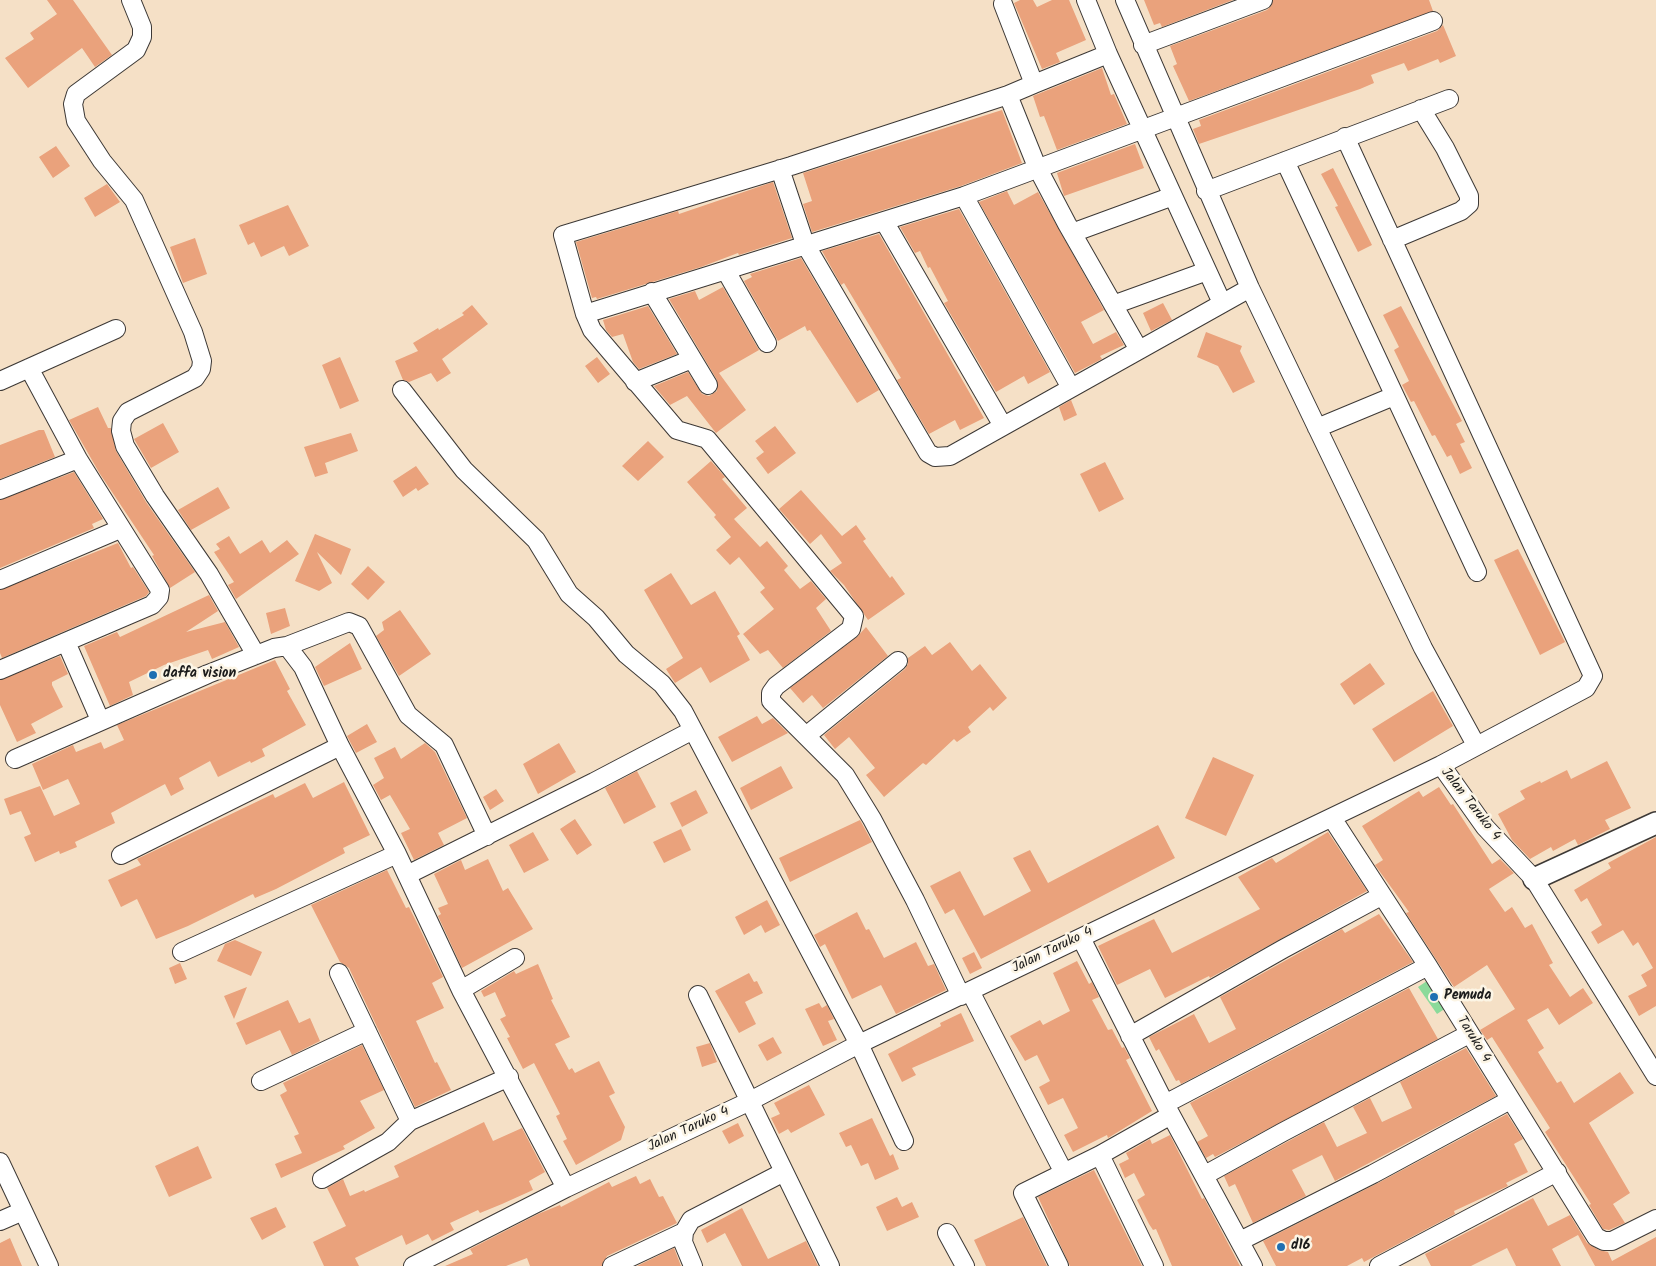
<!DOCTYPE html>
<html>
<head>
<meta charset="utf-8">
<style>
	body { margin:0 }
	canvas { display:block; background:#f5e0c6 }
</style>
</head>
<body>
<canvas width="1656" height="1266"></canvas>
<script>
const ctx = document.querySelector('canvas').getContext('2d');
ctx.lineJoin = 'round';
function fillPath(path, color) { ctx.fillStyle = color; ctx.fill(path, 'evenodd'); }
const toPath = rows => new Path2D(rows.map(r => 'M' + r).join(''));
function strokePath(path, color, width, dash) { ctx.strokeStyle = color; ctx.lineWidth = width; ctx.lineCap = dash ? 'butt' : 'round'; ctx.setLineDash(dash || []); ctx.stroke(path); }
function write(font, color, halo, rows, align = 'center') {
  ctx.font = font + ' Kalam,sans-serif'; ctx.lineWidth = 5; ctx.setLineDash([]); ctx.textBaseline = 'middle'; ctx.strokeStyle = halo; ctx.fillStyle = color; for (const [text, x, y, turn = 0] of rows) {
    ctx.save(); ctx.translate(x, y); ctx.rotate((+turn || 0) * Math.PI / 180); ctx.textAlign = isNaN(turn) ? turn : align; if (halo) ctx.strokeText(text, 0, 0); ctx.fillText(text, 0, 0); ctx.restore();
  }
}
fillPath(toPath([
	[1430,979,1449,1006,1437,1014,1418,987]
]), '#8bda9a');
fillPath(toPath([
	[47,0,73,0,112,55,95,67,82,48,28,88,5,58,34,39,30,33,57,14],
	[1020,0,1033,0,1037,7,1052,0,1069,0,1086,40,1056,53,1060,62,1042,69,1014,3],
	[1144,0,1233,0,1162,27,1160,23,1154,25],
	[1273,0,1429,0,1433,11,1189,101,1173,66,1177,64,1170,46,1267,10,1271,6],
	[1443,25,1456,56,1440,63,1438,59,1408,71,1404,63,1371,75,1374,83,1360,89,1199,144,1193,129,1201,126,1199,120,1437,31],
	[1102,68,1111,95,1114,94,1127,124,1057,150,1044,116,1040,117,1033,96],
	[1002,110,1022,163,961,186,812,232,803,204,812,201,803,173],
	[1135,144,1144,168,1064,196,1057,173],
	[56,146,70,166,53,178,39,157],
	[1333,168,1372,245,1358,252,1335,207,1338,206,1321,174],
	[773,182,792,238,739,255,738,253,701,267,597,299,596,297,592,298,576,242,678,211,679,214],
	[107,184,120,202,95,217,84,198],
	[1007,191,1014,205,1038,192,1104,310,1081,322,1093,344,1116,332,1124,345,1100,356,1102,359,1075,373,979,202],
	[288,205,309,246,289,256,284,246,261,257,254,242,248,245,239,225],
	[959,209,1050,372,1028,384,1024,376,996,392,944,303,948,301,930,267,928,268,920,251,915,253,900,227],
	[879,234,984,418,960,430,955,420,929,434,897,380,901,378,844,283,841,285,822,251],
	[195,238,207,274,183,283,170,247],
	[801,258,879,390,857,403,810,330,807,331,805,326,778,341,744,281,752,277,750,274],
	[723,287,759,350,719,373,746,410,716,433,687,396,670,405,654,386,688,372,702,394,709,396,717,391,717,380,669,299,695,291,699,300],
	[1163,303,1172,320,1151,331,1143,313],
	[472,305,488,324,442,359,451,373,437,382,431,373,409,382,403,380,395,361,418,351,413,343,438,328,439,330,464,315,462,313],
	[648,306,677,354,639,369,633,362,623,334,612,337,606,330,603,320],
	[1401,306,1462,421,1456,424,1465,442,1460,444,1472,468,1460,474,1451,455,1447,457,1435,435,1432,436,1414,401,1411,402,1402,385,1409,381,1394,350,1399,347,1383,315],
	[1206,332,1242,346,1240,351,1255,382,1233,393,1218,366,1197,357],
	[340,357,359,401,340,409,322,365],
	[597,357,610,374,598,383,585,366],
	[1071,400,1077,415,1064,421,1059,407],
	[98,407,108,428,111,428,116,451,146,502,195,572,170,588,152,556,154,555,100,474,69,420],
	[163,423,179,452,151,468,134,439],
	[775,426,796,453,768,474,756,458,764,452,755,441],
	[39,430,44,430,55,457,0,479,0,445],
	[351,433,358,451,325,463,328,473,315,477,304,447],
	[648,441,664,457,638,481,622,466],
	[711,461,725,477,722,479,747,508,734,519,760,547,767,541,788,566,784,570,800,589,811,581,826,599,816,608,831,631,783,668,768,650,760,654,743,634,774,609,760,592,765,588,739,557,730,565,716,550,731,537,714,517,716,515,687,482],
	[1105,462,1124,499,1099,512,1080,474],
	[416,466,429,484,418,491,416,488,403,497,393,481],
	[74,472,103,519,92,524,94,528,0,568,0,500],
	[218,487,230,508,191,530,178,510],
	[801,490,842,536,856,525,866,539,863,541,890,578,892,576,905,594,868,620,844,585,830,571,842,563,821,534,810,544,779,509],
	[315,534,351,549,341,575,317,552,332,583,319,591,295,581],
	[229,536,240,554,262,540,270,553,287,540,299,554,236,599,228,585,234,582,214,552,220,549,216,544],
	[118,543,131,568,133,567,149,592,146,596,2,658,0,653,0,590],
	[1518,549,1565,642,1540,655,1494,560],
	[368,566,385,582,368,600,351,584],
	[671,573,691,605,715,591,740,634,737,636,750,660,710,683,701,667,675,683,666,669,683,658,644,590],
	[209,595,218,611,186,632,225,622,239,647,212,659,208,650,164,665,129,682,133,695,110,706,84,646,117,632,120,637],
	[285,608,290,626,271,634,266,613],
	[400,610,431,654,399,676,376,636,384,630,382,622],
	[866,627,888,656,823,708,812,695,803,703,790,688,857,637],
	[950,642,972,671,980,664,1007,698,993,711,990,707,968,727,971,732,957,742,954,739,926,765,923,763,884,797,866,775,875,768,849,737,835,749,824,735,905,669,908,664,908,658,925,646,932,655],
	[350,643,362,669,324,686,315,667],
	[60,656,68,674,52,682,52,685,63,707,31,724,36,733,17,742,0,705,0,680],
	[275,660,290,689,287,691,306,725,262,749,265,756,251,763,250,761,218,777,210,761,179,778,184,789,171,796,165,784,111,813,115,823,75,842,77,847,60,854,59,851,35,862,24,837,31,834,21,811,10,815,4,799,40,786,54,816,80,804,68,779,43,790,32,764,73,745,76,752,101,742,104,749,124,740,117,725],
	[1370,663,1385,684,1354,705,1340,684],
	[1433,691,1453,726,1394,762,1372,729],
	[757,716,762,724,773,718,788,733,732,762,718,737],
	[367,724,377,742,356,753,347,736],
	[425,743,435,752,467,818,438,833,444,845,414,860,401,833,410,829,390,795,381,800,373,785,384,778,374,758,395,747,401,759],
	[559,743,576,772,538,794,523,764],
	[1213,757,1254,775,1226,836,1185,818],
	[1607,761,1631,808,1605,820,1610,829,1578,845,1575,839,1553,851,1551,847,1530,859,1512,840,1498,814,1525,799,1520,791,1540,781,1541,783,1567,770,1571,779],
	[781,766,793,788,751,810,740,788],
	[637,771,656,807,624,824,605,788],
	[344,782,370,835,343,848,345,853,276,889,255,898,253,894,188,926,156,939,137,899,121,907,108,880,141,865,137,859,273,794,275,798,305,783,313,798],
	[1439,787,1451,805,1453,804,1492,864,1500,859,1514,873,1489,889,1505,912,1512,907,1525,928,1532,924,1553,963,1549,965,1570,997,1583,988,1593,1003,1559,1025,1548,1008,1527,1020,1544,1048,1538,1052,1557,1083,1561,1081,1574,1103,1620,1072,1634,1093,1589,1123,1630,1193,1613,1204,1625,1223,1609,1230,1603,1229,1589,1205,1591,1204,1545,1132,1550,1128,1492,1037,1487,1040,1480,1030,1515,1009,1487,965,1454,987,1406,913,1409,912,1375,865,1383,860,1362,826,1419,791,1423,797],
	[496,789,504,801,490,810,483,797],
	[696,790,708,813,682,827,670,803],
	[575,819,592,845,577,855,560,829],
	[860,820,872,842,790,882,779,858],
	[1158,825,1175,858,981,959,954,909,945,914,930,886,960,871,984,916,1031,891,1013,858,1030,850,1048,883],
	[681,829,691,850,664,863,653,842],
	[533,832,549,860,524,873,509,845],
	[1328,832,1367,891,1210,978,1209,976,1165,998,1150,969,1117,985,1098,946,1154,919,1172,953,1260,909,1238,877,1272,858,1276,863],
	[1656,837,1656,1006,1639,1016,1628,996,1647,986,1641,975,1653,968,1638,942,1633,946,1623,930,1598,944,1591,932,1602,925,1587,898,1581,902,1574,890,1611,868,1608,863],
	[488,859,503,891,508,888,533,929,462,968,438,916,441,914,438,908,448,904,434,874,461,860,465,870],
	[387,870,406,908,409,907,418,925,443,977,432,983,444,1008,416,1021,435,1063,437,1062,451,1090,415,1107,349,968,340,962,311,905],
	[767,900,780,925,765,933,761,925,744,935,735,917],
	[857,912,866,930,869,929,884,958,916,942,928,966,934,964,946,990,896,1014,881,985,852,999,825,944,820,947,814,935],
	[1379,914,1413,962,1181,1084,1179,1080,1176,1081,1159,1049,1156,1051,1149,1037,1194,1014,1209,1043,1236,1029,1220,997,1342,929,1345,933],
	[235,940,262,952,251,976,217,961,225,944],
	[974,952,982,968,970,974,962,958],
	[1077,961,1089,984,1092,982,1099,997,1092,1000,1108,1030,1112,1029,1122,1048,1124,1047,1130,1058,1126,1060,1152,1111,1108,1138,1107,1135,1073,1152,1064,1135,1078,1128,1063,1098,1048,1105,1039,1087,1050,1081,1037,1055,1025,1061,1010,1036,1040,1020,1043,1025,1070,1011,1053,973],
	[180,963,187,979,175,984,169,968],
	[538,964,553,999,551,1000,570,1037,555,1044,569,1070,572,1068,575,1073,599,1061,615,1093,609,1096,625,1127,621,1140,576,1165,563,1141,567,1139,556,1116,560,1114,534,1063,523,1069,507,1038,510,1037,500,1019,506,1016,495,992,484,997,481,991,514,971,516,974],
	[749,973,754,982,757,981,763,993,745,1002,756,1024,739,1033,715,991],
	[247,987,234,1019,224,996],
	[1409,988,1438,1039,1215,1157,1213,1154,1206,1158,1197,1142,1208,1136,1190,1103],
	[288,1000,299,1023,310,1018,320,1041,292,1055,280,1030,246,1045,236,1023],
	[819,1003,822,1008,827,1005,834,1019,828,1021,837,1040,823,1046,805,1009],
	[961,1013,974,1041,912,1068,916,1075,902,1082,888,1054,941,1026,940,1023],
	[773,1037,782,1053,767,1061,758,1045],
	[710,1043,717,1062,702,1067,696,1047],
	[362,1045,384,1090,360,1101,375,1128,343,1146,345,1149,281,1178,275,1164,302,1153,294,1136,299,1134,280,1095,287,1091,283,1083],
	[1466,1048,1496,1096,1335,1181,1322,1155,1292,1170,1306,1196,1253,1223,1235,1184,1229,1187,1224,1176,1324,1122,1337,1147,1367,1133,1353,1107,1370,1098,1382,1122,1412,1108,1400,1082],
	[809,1085,825,1115,791,1133,788,1129,779,1134,771,1118,780,1114,774,1103],
	[1507,1114,1523,1139,1514,1144,1528,1172,1506,1183,1508,1186,1454,1211,1455,1214,1364,1262,1362,1258,1347,1266,1276,1266,1263,1241,1378,1183],
	[872,1118,890,1156,893,1154,899,1169,875,1180,868,1163,861,1166,851,1145,846,1147,839,1133],
	[484,1122,493,1141,522,1128,545,1172,529,1181,533,1190,502,1204,480,1213,478,1210,450,1223,454,1230,432,1241,428,1234,406,1245,402,1235,355,1258,359,1266,324,1266,313,1242,346,1226,327,1188,343,1179,350,1196,364,1190,365,1192,399,1177,394,1166],
	[738,1123,744,1136,729,1144,722,1131],
	[1170,1135,1202,1199,1204,1198,1240,1266,1172,1266,1156,1229,1153,1230,1149,1224,1137,1200,1145,1195,1134,1173,1125,1178,1119,1164,1129,1159,1126,1153,1150,1139,1152,1144],
	[198,1146,212,1178,169,1197,155,1166],
	[1094,1170,1142,1266,1070,1266,1038,1197],
	[636,1176,640,1184,650,1179,659,1197,663,1196,677,1223,607,1256,602,1266,530,1266,527,1258,506,1266,445,1266,473,1254,470,1249,538,1214,560,1205,561,1207,609,1182,612,1187],
	[897,1197,902,1207,912,1202,919,1217,887,1231,876,1207],
	[1533,1198,1548,1226,1570,1215,1587,1243,1599,1250,1608,1252,1612,1261,1656,1237,1656,1266,1595,1266,1578,1235,1552,1249,1561,1266,1516,1266,1507,1248,1471,1266,1431,1266,1425,1254],
	[276,1207,286,1227,262,1240,250,1218],
	[742,1208,768,1259,806,1241,818,1266,742,1266,725,1233,707,1243,701,1230],
	[1023,1217,1047,1266,986,1266,974,1240],
	[10,1238,22,1266,0,1266,0,1243],
	[674,1248,681,1266,637,1266]
]), '#eaa27c');
const minor = toPath([
	[131,0,142,27,142,37,136,50,76,94,73,104,76,121,102,161,134,200,193,332,202,361,201,369,195,378,128,412,122,421,121,431,125,446,155,496,209,574,256,655],
	[1086,0,1108,54,1222,303],
	[1125,0,1250,288,1423,648,1476,745],
	[1143,45,1263,0],
	[1034,84,1108,54],
	[1008,95,1037,167,1067,224,1139,350],
	[1345,137,1593,676,1586,688,1441,765],
	[1285,161,1477,572],
	[780,169,805,244,928,453,935,457,950,456,1250,288],
	[1206,191,1449,99],
	[964,196,1071,388],
	[884,221,1003,426],
	[1072,233,1173,196],
	[1392,240,1461,211,1469,204,1469,196,1445,148,1421,109],
	[726,271,767,343],
	[652,292,708,385],
	[1113,305,1207,271],
	[585,314,964,196,1433,21],
	[0,381,116,329],
	[635,382,692,359],
	[402,390,464,470,536,540,569,594,596,618,626,654,662,684,683,711,859,1044,904,1141],
	[1317,428,1394,396],
	[0,490,78,459],
	[0,580,120,529],
	[66,642,100,720],
	[287,646,349,622,359,626,408,715,444,745,487,836],
	[0,670,152,605,159,597,160,590,78,459,29,368],
	[806,736,898,661],
	[15,759,208,674,274,648,287,646,303,667,340,746,397,854,461,990,566,1188],
	[1332,818,1428,966,1596,1237,1604,1241,1612,1241,1656,1219],
	[121,855,340,746],
	[407,875,594,782,693,730],
	[1081,938,1165,1104,1253,1266],
	[182,952,397,854],
	[339,973,410,1121],
	[461,990,515,958],
	[970,991,1063,1171],
	[698,995,830,1266],
	[961,996,915,900,872,819,845,775,771,701,771,693,776,686,851,629,854,616,707,439,677,430,592,330,585,314,563,235,791,166,1008,95,1034,84,1003,4],
	[1130,1036,1283,949,1381,896],
	[261,1081,367,1031],
	[1165,1104,1428,966],
	[1100,1155,1154,1266],
	[0,1162,49,1266],
	[1205,1175,1283,1132,1469,1034],
	[322,1179,388,1142,410,1121,509,1077],
	[0,1221,23,1211],
	[947,1233,965,1266],
	[1240,1241,1373,1174,1510,1100],
	[413,1266,566,1188,750,1101,859,1044,1441,765,1485,827,1534,879,1656,1076],
	[612,1266,684,1232],
	[693,1266,683,1242,684,1232,691,1220,784,1172],
	[1059,1266,1023,1193,1100,1155,1171,1115],
	[1379,1266,1557,1172]
]);
const tertiary = toPath([
	[1534,879,1656,823]
]);
strokePath(minor, '#3d3936', 20);
strokePath(tertiary, '#3d3936', 24);
strokePath(minor, '#fff', 18);
strokePath(tertiary, '#fff', 21);
for (const [x, y, r, color] of [
	[153,675,5,"#1f6fb2"],
	[1434,997,5,"#1f6fb2"],
	[1281,1247,5,"#1f6fb2"]
]) { const dot = new Path2D(); dot.arc(x, y, r, 0, 2 * Math.PI); ctx.fillStyle = color; ctx.fill(dot); strokePath(dot, '#fcf5e5', 2); }
write('bold 14px', '#1c1c1c', '#fcf5e5', [
	["daffa vision",163,675],
	["Pemuda",1444,997],
	["d16",1291,1247]
], 'left');
write('14px', '#1c1c1c', '#fcf5e5', [
	["Jalan Taruko 4",1470,805,52],
	["Jalan Taruko 4",1053,951,-26],
	["Taruko 4",1473,1040,58],
	["Jalan Taruko 4",689,1130,-25]
]);
</script>
</body>
</html>
